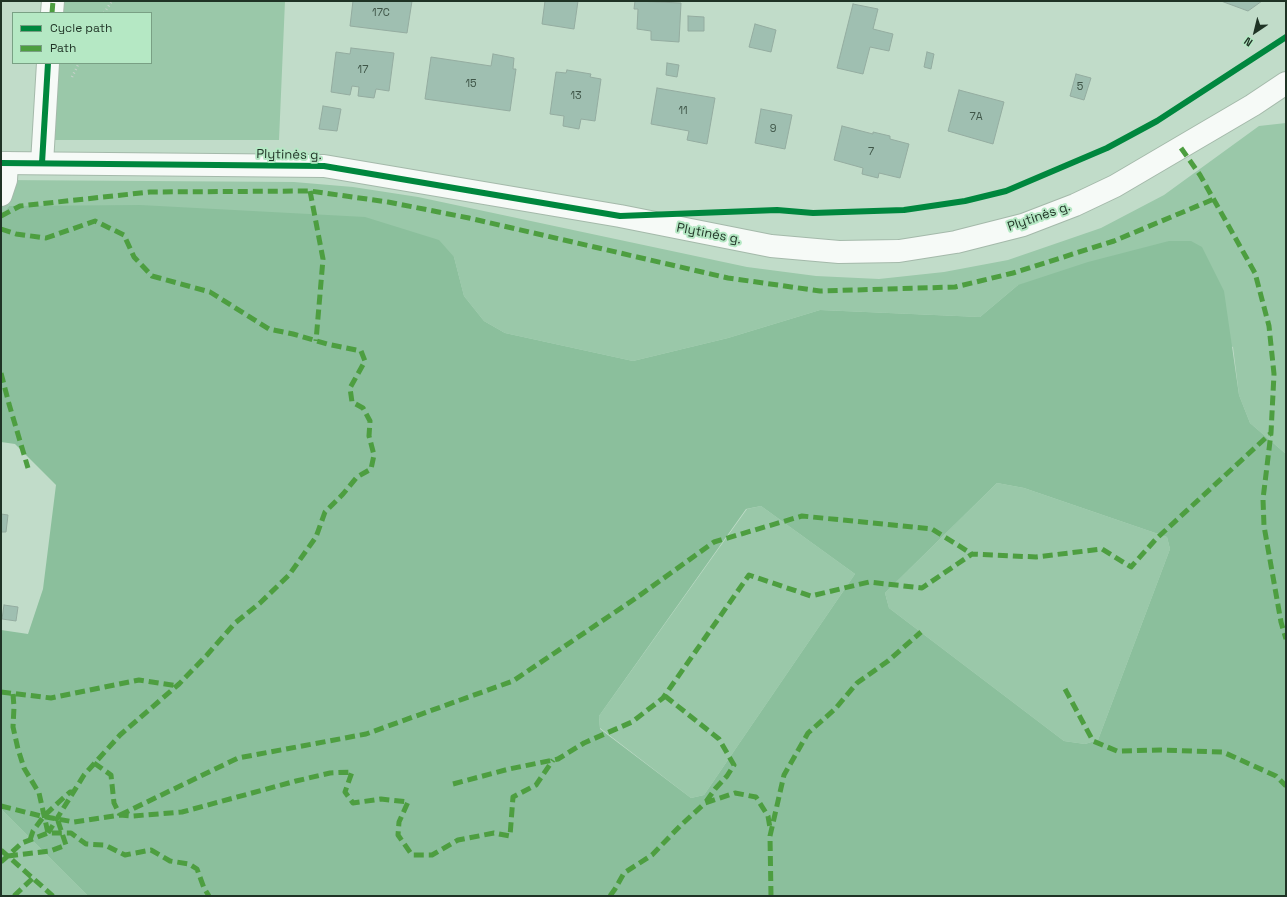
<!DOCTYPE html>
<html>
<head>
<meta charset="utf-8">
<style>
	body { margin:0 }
	#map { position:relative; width:1287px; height:897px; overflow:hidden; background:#c1dcc9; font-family:"Space Grotesk",sans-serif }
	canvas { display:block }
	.frame { position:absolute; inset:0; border:2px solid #1f3325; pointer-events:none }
	.legend { position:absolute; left:12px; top:12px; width:140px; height:52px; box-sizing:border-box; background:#b5e8c4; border:1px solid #79a084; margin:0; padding:5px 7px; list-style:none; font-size:12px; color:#1f3325 }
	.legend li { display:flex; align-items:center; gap:8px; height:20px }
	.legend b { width:20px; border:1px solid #79a084 }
	.north { position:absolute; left:1235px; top:12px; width:40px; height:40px; -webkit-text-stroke:3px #b5e8c4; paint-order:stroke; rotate:215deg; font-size:11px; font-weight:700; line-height:16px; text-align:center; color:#1f3325 }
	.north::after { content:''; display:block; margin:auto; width:14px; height:18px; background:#1f3325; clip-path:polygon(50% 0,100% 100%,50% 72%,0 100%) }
</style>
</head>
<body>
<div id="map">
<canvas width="1287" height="897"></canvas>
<div class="frame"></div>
<ul class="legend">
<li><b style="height:5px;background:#00873e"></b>Cycle path</li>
<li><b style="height:5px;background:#4d9e40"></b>Path</li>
</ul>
<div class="north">N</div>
</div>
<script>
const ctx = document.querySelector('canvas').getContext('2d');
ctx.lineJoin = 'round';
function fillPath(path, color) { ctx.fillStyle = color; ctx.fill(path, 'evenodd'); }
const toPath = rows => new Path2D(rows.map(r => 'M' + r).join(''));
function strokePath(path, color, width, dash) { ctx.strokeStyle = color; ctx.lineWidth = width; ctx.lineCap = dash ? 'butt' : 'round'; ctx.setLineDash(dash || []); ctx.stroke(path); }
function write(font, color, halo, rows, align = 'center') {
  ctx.font = font + ' "Space Grotesk",sans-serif'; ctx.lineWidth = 4; ctx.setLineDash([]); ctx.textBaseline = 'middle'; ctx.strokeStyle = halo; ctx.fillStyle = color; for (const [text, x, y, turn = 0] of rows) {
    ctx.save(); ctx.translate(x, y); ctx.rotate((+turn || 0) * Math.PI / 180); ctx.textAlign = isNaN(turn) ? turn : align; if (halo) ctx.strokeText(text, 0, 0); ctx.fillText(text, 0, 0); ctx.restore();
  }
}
fillPath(toPath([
	[60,1,285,1,279,140,49,140,55,63,151,63,151,13,59,13],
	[1286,123,1286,454,1250,423,1239,395,1233,347,1018,285,980,317,820,310,728,338,633,361,505,333,484,321,464,296,454,257,9,206,1,216,1,180,294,182,353,187,418,197,747,267,816,276,879,279,944,272,1008,260,1101,228,1164,195,1259,126],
	[997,483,1024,488,1167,537,1170,549,1098,740,1085,744,1064,741,889,608,885,593],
	[761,506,855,574,704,795,691,798,600,728,599,716,747,509],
	[1,809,88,896,2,896]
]), '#9ac8a9');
fillPath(toPath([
	[140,205,365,217,439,240,454,257,464,296,484,321,505,333,633,361,728,338,820,310,980,317,1018,285,1088,262,1169,241,1191,241,1202,247,1224,291,1239,395,1250,423,1286,454,1286,896,88,896,1,809,1,630,28,634,43,589,56,485,15,444,1,442,1,216,9,206],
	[997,483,1024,488,1167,537,1170,549,1098,740,1085,744,1064,741,889,608,885,593],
	[761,506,855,574,704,795,691,798,600,729,599,716,746,509]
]), '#8bbf9c');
const building = toPath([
	[353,1,412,1,407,33,350,26,353,1],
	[545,1,578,1,574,29,542,24,545,1],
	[635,1,681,3,679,42,651,40,651,31,637,29,638,9,634,9,635,1],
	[1221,1,1262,1,1248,11,1221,1],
	[853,4,878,9,873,29,893,34,889,51,870,47,863,74,837,68,853,4],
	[688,16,704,17,704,31,688,31,688,16],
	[755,24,776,30,771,52,749,47,755,24],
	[351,48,394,53,389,91,376,89,374,98,358,96,359,87,352,86,350,95,331,92,336,52,350,54,351,48],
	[927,52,934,54,931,69,924,67,927,52],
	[493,54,514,58,513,69,516,69,510,111,425,99,431,57,491,66,493,54],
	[667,63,679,65,677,77,666,75,667,63],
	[567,70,591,74,590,77,601,79,595,121,581,119,579,129,563,126,564,116,550,114,556,72,566,73,567,70],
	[1076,74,1091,78,1084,100,1070,96,1076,74],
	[657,88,715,98,707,144,687,140,689,131,651,124,657,88],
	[959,90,1004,102,993,144,948,131,959,90],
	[323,106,341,109,337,131,319,129,323,106],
	[761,109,792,115,785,149,755,143,761,109],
	[842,126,873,134,873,132,890,136,890,139,909,144,900,178,879,173,878,178,862,174,863,168,834,160,842,126],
	[1,514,8,515,6,532,1,532,1,514],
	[4,605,18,607,16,621,2,619,4,605]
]);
fillPath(building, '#9fbfb1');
strokePath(building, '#94aca0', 1);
const minor = toPath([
	[52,13,53,1],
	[42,163,48,63],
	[1,195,6,180,7,163]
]);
const secondary = toPath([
	[1,163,324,166,620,216,771,246,839,252,899,251,956,242,1023,225,1075,205,1115,186,1253,105,1286,83]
]);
strokePath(minor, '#a4b9aa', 24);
strokePath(secondary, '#a4b9aa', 24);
strokePath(toPath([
	[104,13,112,1],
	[72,77,79,63]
]), '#c8d0cb', 2.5, [1, 3]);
strokePath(minor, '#f6faf7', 22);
strokePath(secondary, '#f6faf7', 22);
strokePath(toPath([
	[52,13,53,1],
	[1181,148,1200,175,1255,273,1269,326,1274,374,1271,433,1263,499,1264,526,1281,622,1286,639],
	[310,191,323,259,316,341],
	[1,216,20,206,150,192,310,191,388,202,469,218,728,278,820,291,955,287,1013,273,1114,241,1214,199],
	[1,229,16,234,46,238,95,221,124,235,134,257,152,276,210,292,269,329,293,334,327,344,361,351,365,361,350,388,352,402,363,408,370,421,369,436,374,455,371,469,357,477,343,494,325,512,316,537,289,575,260,603,235,623,207,655,179,684,120,735,84,775,48,833],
	[1,373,9,404,28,468],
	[1065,689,1093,741,1117,751,1160,750,1223,752,1276,776,1286,786],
	[1,692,51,698,139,680,178,686],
	[13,694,14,707,13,727,18,749,24,768,39,793,48,833],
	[665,696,719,739,734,765,727,776,715,789,705,803],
	[94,763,111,775,114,803,120,815],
	[453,784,509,769,558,759,584,743,632,722,663,698,749,575,811,596,869,582,922,588,972,554,1036,557,1102,549,1131,567,1156,539,1271,433],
	[1,806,41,816,74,822,120,815,133,816,182,812,296,781,330,773,352,772,345,792,353,803,381,799,408,802,399,822,398,835,412,855,432,855,458,840,494,833,510,836,513,797,536,785,553,760],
	[120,815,238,758,366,734,513,681,636,598,714,542,802,516,932,529,972,554],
	[30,840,33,831,44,816,60,801,70,792,73,792],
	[1,850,53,896],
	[8,856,50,851,66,845,57,818],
	[1,862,22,843,48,833,71,833,86,844,105,845,125,855,151,850,170,861,189,864,197,869,204,888,209,896],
	[14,896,33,878],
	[610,896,615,889,624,873,652,855,680,826,705,803,735,793,756,797,768,816,770,828],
	[771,896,770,836,784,775,808,733,835,709,857,683,888,661,921,632]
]), '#4d9e40', 5, [10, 5]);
strokePath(toPath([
	[1,163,324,166,620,216,777,210,813,213,904,210,965,201,1006,191,1107,148,1157,121,1286,37],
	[42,163,48,63]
]), '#00873e', 6);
write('11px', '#3f5648', null, [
	["17C",381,13],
	["17",363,70],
	["15",471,84],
	["5",1080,87],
	["13",576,96],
	["11",683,111],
	["7A",976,117],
	["9",773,129],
	["7",871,152]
]);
write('13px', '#1f3325', '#b5e8c4', [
	["Plytinės g.",289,155,1],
	["Plytinės g.",1039,217,-19],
	["Plytinės g.",709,234,11]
]);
</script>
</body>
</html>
